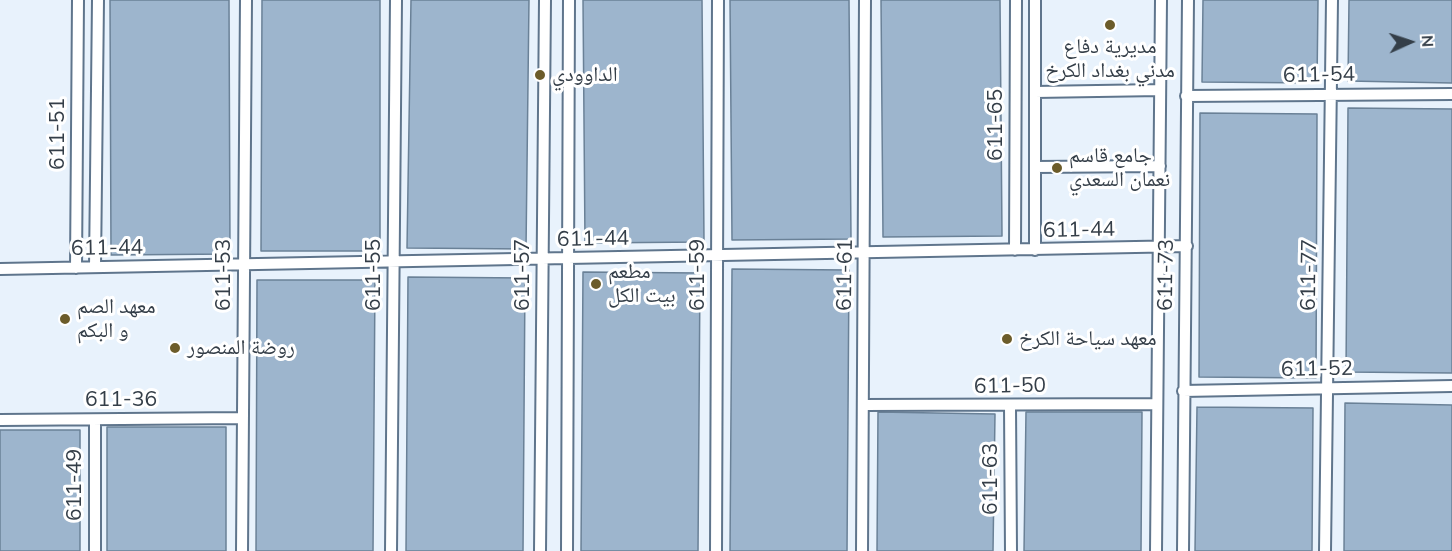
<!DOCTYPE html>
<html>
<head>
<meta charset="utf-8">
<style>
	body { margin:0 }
	#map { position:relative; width:1452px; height:551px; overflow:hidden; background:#e8f2fc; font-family:Mulish,sans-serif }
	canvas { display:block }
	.north { position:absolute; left:1380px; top:12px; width:60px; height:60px; -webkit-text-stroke:4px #fff; paint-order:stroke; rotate:87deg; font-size:16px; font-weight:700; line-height:24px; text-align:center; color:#343e48 }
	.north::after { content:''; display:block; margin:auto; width:21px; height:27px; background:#343e48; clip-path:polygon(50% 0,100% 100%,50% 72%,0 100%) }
</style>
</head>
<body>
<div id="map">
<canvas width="1452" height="551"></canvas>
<div class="north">N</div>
</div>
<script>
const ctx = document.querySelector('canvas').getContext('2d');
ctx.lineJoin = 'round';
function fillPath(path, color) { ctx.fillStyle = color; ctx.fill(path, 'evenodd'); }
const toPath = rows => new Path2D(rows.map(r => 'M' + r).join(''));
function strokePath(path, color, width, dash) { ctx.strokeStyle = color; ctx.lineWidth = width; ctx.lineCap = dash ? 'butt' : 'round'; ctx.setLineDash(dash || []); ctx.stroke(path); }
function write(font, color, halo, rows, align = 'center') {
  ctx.font = font + ' Mulish,"Noto Naskh Arabic",sans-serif'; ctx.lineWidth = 6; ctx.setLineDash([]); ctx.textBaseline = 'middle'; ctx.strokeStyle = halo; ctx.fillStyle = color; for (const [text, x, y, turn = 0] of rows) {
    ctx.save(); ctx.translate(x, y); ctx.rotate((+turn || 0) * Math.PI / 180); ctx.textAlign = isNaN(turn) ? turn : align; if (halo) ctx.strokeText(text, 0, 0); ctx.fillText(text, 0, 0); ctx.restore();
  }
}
const building = toPath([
	[110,0,229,0,230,254,111,255,110,0],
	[262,0,380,0,380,251,261,251,262,0],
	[411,0,529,0,526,249,407,248,411,0],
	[583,0,702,0,704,242,585,243,583,0],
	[730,0,849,0,851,239,732,240,730,0],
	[881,0,1000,0,1002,236,883,237,881,0],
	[1203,0,1318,0,1317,83,1202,82,1203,0],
	[1349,0,1452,0,1452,83,1348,81,1349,0],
	[1348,108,1452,109,1452,373,1346,372,1348,108],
	[1200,113,1317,114,1316,378,1199,377,1200,113],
	[732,269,849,270,847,551,730,551,732,269],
	[583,272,700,273,698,551,581,551,583,272],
	[408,277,525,278,523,551,406,551,408,277],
	[257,280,375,280,373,551,256,551,257,280],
	[1345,403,1452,405,1452,551,1344,551,1345,403],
	[1197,407,1313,408,1312,551,1195,551,1197,407],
	[878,412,995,414,993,551,877,551,878,412],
	[1026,412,1142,412,1141,551,1024,551,1026,412],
	[107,427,226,427,226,551,107,551,107,427],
	[0,430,80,430,80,551,0,551,0,430]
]);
fillPath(building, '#9db5cd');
strokePath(building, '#6a8197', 1.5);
const minor = toPath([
	[1035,0,1035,250],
	[1035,92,1160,90],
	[1186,96,1452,94],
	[1035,167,1160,166],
	[1015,250,1016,0],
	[95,267,98,0],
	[76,268,78,0],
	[0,269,1187,246],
	[1183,391,1452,386],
	[863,405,1157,404],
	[1010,406,1011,551],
	[0,420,243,418],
	[95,551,95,420],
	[242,551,246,0],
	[391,551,396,0],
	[540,551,545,0],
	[567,551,569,0],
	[716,551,718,0],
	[862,551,865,0],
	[1156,551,1161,0],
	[1183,551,1188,0],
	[1325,551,1332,0]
]);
strokePath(minor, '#5f758c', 14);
strokePath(minor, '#fff', 10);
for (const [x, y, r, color] of [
	[1110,25,6,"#6c5c2a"],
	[540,75,6,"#6c5c2a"],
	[1057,168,6,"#6c5c2a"],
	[596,284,6,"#6c5c2a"],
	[65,319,6,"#6c5c2a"],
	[1007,339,6,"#6c5c2a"],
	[175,348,6,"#6c5c2a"]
]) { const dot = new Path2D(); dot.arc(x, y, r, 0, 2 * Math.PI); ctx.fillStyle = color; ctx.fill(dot); strokePath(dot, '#fff', 2); }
write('21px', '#343e48', '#fff', [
	["مديرية دفاع",1110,47,"center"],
	["مدني بغداد الكرخ",1110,71,"center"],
	["الداوودي",552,75],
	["جامع قاسم",1069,156],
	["نعمان السعدي",1069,180],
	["مطعم",608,272],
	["بيت الكل",608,296],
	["معهد الصم",77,307],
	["و البكم",77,331],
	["معهد سياحة الكرخ",1019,339],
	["روضة المنصور",187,348]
], 'left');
write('21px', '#343e48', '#fff', [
	["611-54",1319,75,-1],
	["611-65",996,125,-90],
	["611-51",58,134,-90],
	["611-44",1079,230,-1],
	["611-44",593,239,-1],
	["611-44",107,248,-1],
	["611-53",224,275,-90],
	["611-55",374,275,-90],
	["611-57",523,275,-90],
	["611-59",698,275,-90],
	["611-61",845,275,-89],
	["611-73",1166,275,-89],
	["611-77",1309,275,-89],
	["611-52",1317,369,-1],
	["611-50",1010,386,-1],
	["611-36",121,400],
	["611-63",991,479,-90],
	["611-49",75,485,-90]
]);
</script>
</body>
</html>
